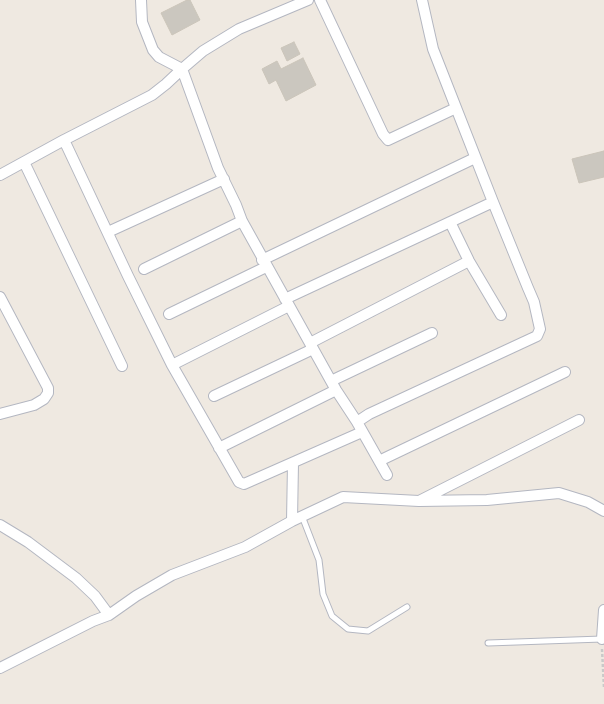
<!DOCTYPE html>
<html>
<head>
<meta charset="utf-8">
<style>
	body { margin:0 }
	canvas { display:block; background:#efe9e1 }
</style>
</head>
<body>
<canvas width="604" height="704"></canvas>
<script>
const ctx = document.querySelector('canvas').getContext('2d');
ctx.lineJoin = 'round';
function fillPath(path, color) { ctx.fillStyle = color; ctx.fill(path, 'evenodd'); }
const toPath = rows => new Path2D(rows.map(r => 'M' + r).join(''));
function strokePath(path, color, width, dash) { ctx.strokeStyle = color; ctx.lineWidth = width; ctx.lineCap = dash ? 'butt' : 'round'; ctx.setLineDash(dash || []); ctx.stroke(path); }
const building = toPath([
	[187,0,190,0,200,20,172,35,161,13,187,0],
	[294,42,300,54,287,61,281,48,294,42],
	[303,58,316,85,286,101,276,80,269,84,262,69,277,61,281,69,303,58],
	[604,151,604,177,579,183,572,159,604,151]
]);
fillPath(building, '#cbc7bf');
strokePath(building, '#cbc5ba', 1);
const lane = toPath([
	[302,516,319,560,323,594,332,616,348,629,368,631,407,607],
	[488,643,602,639]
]);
const street = toPath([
	[141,0,142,22,153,50,159,57,182,69,203,51,239,29,308,0],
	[320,0,383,134,388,140,456,108],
	[64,140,128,276,172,365,239,482,244,484,362,432],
	[24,162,122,366],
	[0,175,64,140,152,95,166,84,182,69,218,168,236,205,242,221,336,390,357,422,387,475],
	[450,222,469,261,501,315],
	[108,232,224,179],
	[262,260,475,158],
	[144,269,242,221],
	[0,297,48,388,48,393,44,399,34,405,0,414],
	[285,299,493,202],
	[169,314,266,267],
	[310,343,469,261],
	[172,365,289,306],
	[331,381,432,333],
	[214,396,313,349],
	[357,422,369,414,537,336,540,329,534,302,528,288,493,202,433,49,422,0],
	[219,448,336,390],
	[379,461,565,372],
	[421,500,579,420],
	[292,521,293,463],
	[0,525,28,542,76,578,95,596,109,615],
	[602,639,604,610],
	[0,668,93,621,109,615,136,596,172,575,245,547,292,521,343,497,419,501,487,500,559,493,588,502,604,511]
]);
strokePath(lane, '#b4b7c1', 7);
strokePath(street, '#b4b7c1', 12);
strokePath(toPath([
	[602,649,604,688]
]), '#c9c9c9', 2.5, [3, 2]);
strokePath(lane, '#fff', 5);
strokePath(street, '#fff', 10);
</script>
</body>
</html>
